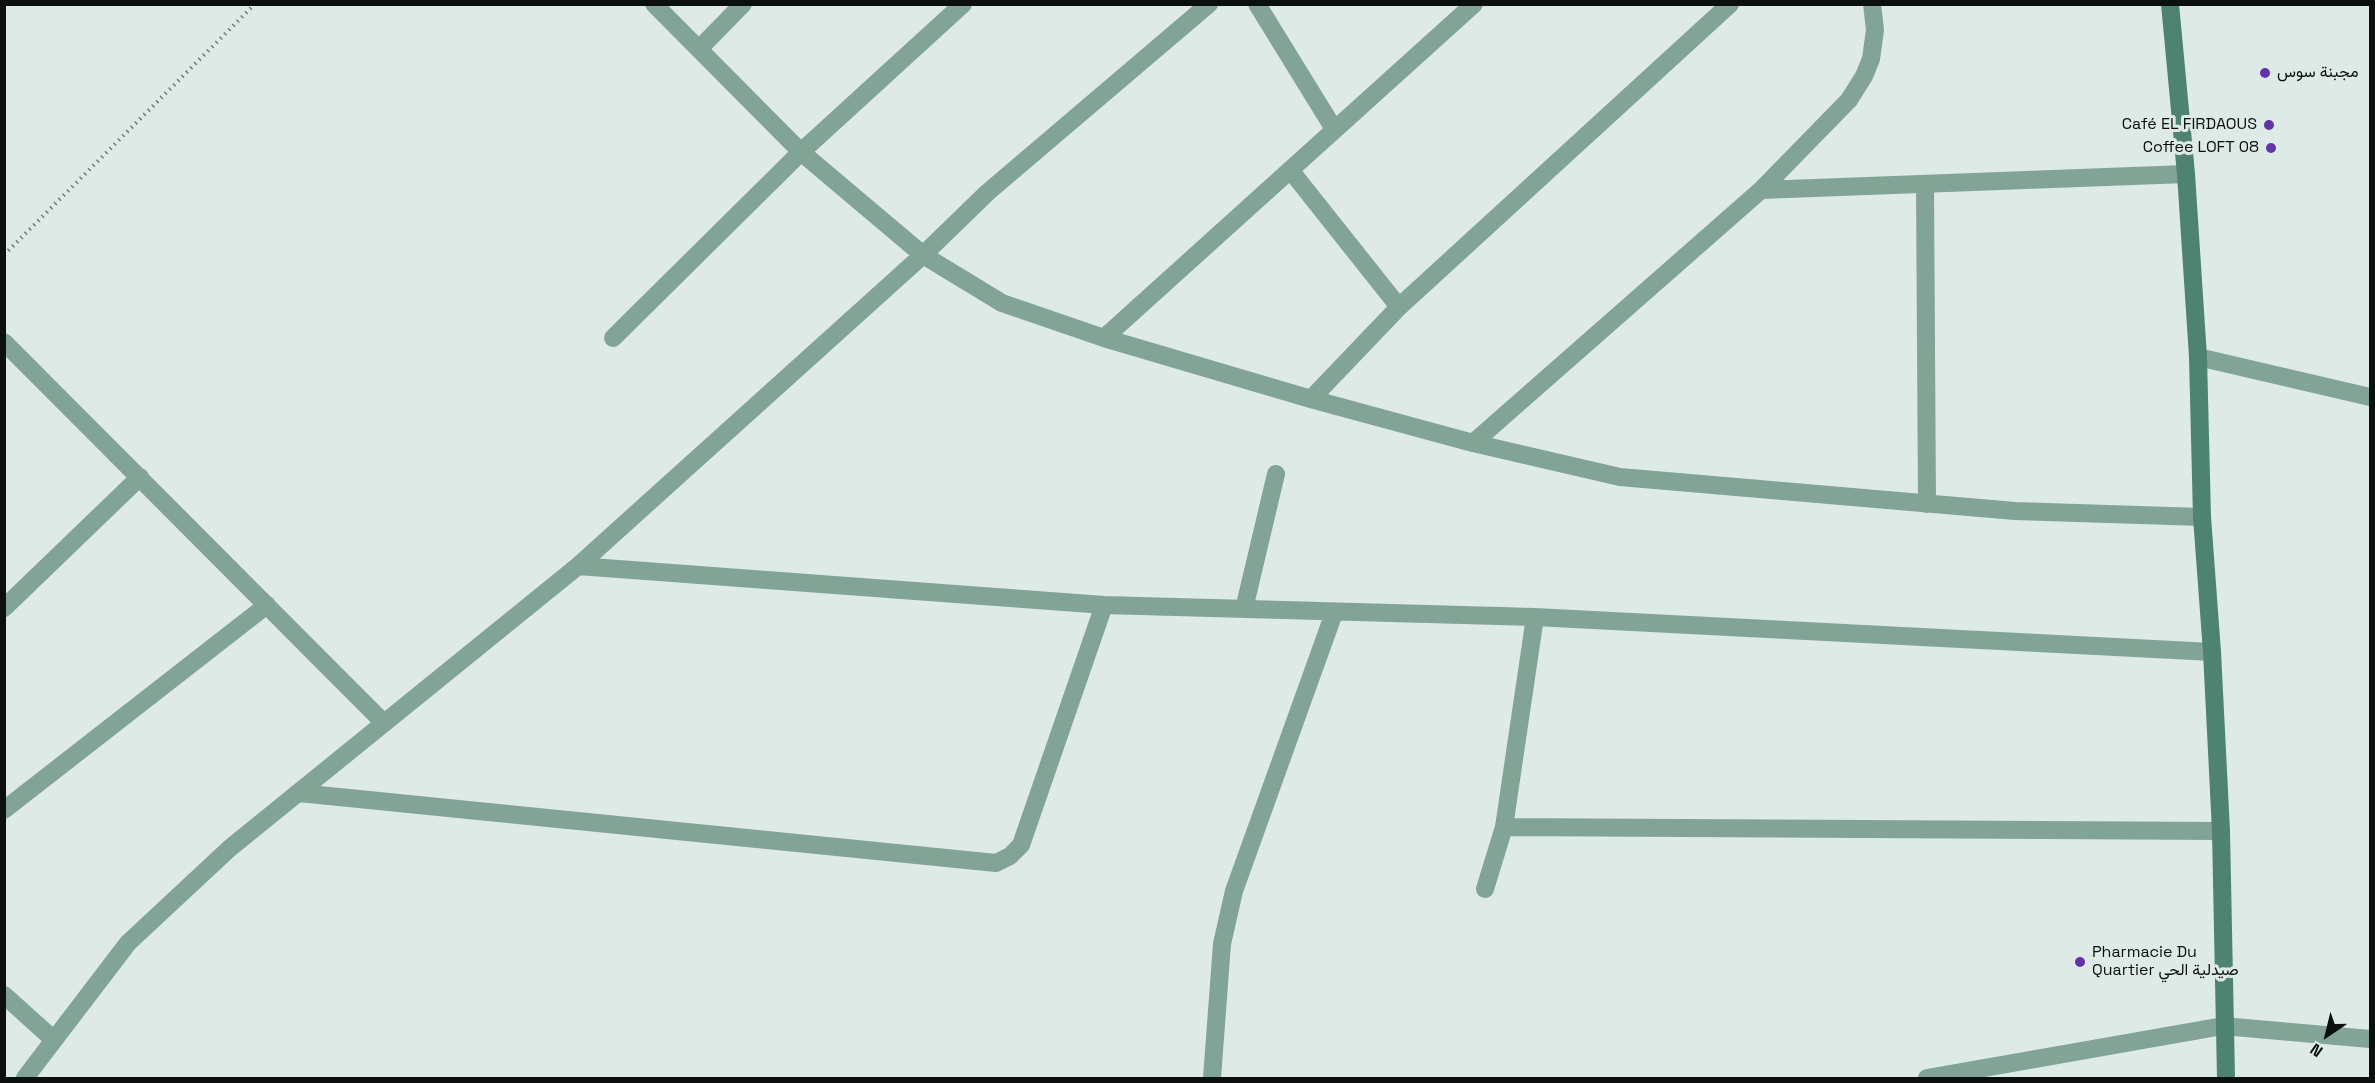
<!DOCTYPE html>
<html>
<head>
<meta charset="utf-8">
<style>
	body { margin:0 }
	#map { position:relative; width:2375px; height:1083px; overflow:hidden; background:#deeae5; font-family:"Space Grotesk",sans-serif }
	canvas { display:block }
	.frame { position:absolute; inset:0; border:6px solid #0b0f0e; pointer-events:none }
	.north { position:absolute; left:2297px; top:1005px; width:60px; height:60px; -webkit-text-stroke:4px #deeae5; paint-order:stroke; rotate:215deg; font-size:16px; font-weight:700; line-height:24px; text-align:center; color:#0b0f0e }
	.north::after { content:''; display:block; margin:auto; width:21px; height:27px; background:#0b0f0e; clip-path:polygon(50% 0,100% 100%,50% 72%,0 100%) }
</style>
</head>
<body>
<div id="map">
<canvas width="2375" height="1083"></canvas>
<div class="frame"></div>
<div class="north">N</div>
</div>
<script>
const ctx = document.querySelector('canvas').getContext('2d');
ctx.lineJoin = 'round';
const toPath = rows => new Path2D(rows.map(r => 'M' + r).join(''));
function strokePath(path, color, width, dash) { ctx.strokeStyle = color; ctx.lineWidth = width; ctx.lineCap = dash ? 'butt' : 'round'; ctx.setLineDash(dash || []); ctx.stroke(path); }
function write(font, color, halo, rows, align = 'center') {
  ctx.font = font + ' "Space Grotesk",Vazirmatn,sans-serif'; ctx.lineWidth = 6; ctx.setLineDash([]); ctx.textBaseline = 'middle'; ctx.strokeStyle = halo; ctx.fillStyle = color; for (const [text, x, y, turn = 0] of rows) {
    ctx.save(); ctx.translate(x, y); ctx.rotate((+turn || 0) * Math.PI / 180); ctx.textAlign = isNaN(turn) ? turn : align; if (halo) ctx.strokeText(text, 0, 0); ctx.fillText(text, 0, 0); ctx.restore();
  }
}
strokePath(toPath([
	[4,255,255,4]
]), '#747c79', 4, [1.5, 4.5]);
strokePath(toPath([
	[654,4,801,152,923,255,1002,303,1104,338,1311,399,1473,443,1761,190,1849,100,1864,76,1871,59,1875,30,1872,4],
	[1257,4,1334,129],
	[699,49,743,4],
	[1291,171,1399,307],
	[1925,184,1927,504],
	[1761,190,2186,174],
	[613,338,801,152,963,4],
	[1104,338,1474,4],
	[4,342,384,723],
	[2198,357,2370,397],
	[1311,399,1399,307,1730,4],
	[1473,443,1620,477,2015,511,2202,517],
	[578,566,1104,605,1535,617,2212,652],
	[4,608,140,477],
	[1244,609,1276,474],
	[299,793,996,863,1010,856,1021,845,1104,605],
	[4,810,267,605],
	[1504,827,2221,831],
	[1485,889,1504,827,1535,617],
	[4,995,54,1040],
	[25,1078,128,943,230,848,578,566,923,255,988,192,1209,4],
	[1212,1078,1222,944,1234,891,1334,613],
	[1927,1078,2223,1026,2370,1039]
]), '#81a497', 18);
strokePath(toPath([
	[2170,4,2186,174,2198,357,2202,517,2212,652,2221,831,2226,1078]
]), '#4d8370', 18);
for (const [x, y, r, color] of [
	[2265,73,6,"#6234ac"],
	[2269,125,6,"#6234ac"],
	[2271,148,6,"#6234ac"],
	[2080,962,6,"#6234ac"]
]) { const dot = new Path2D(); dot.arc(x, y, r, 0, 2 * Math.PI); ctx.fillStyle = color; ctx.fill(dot); strokePath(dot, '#deeae5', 2); }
write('16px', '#0b0f0e', '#deeae5', [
	["مجبنة سوس",2277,73],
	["Café EL FIRDAOUS",2257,125,"right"],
	["Coffee LOFT 08",2259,148,"right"],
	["Pharmacie Du",2092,953],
	["Quartier صيدلية الحي",2092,971]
], 'left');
</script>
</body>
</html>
